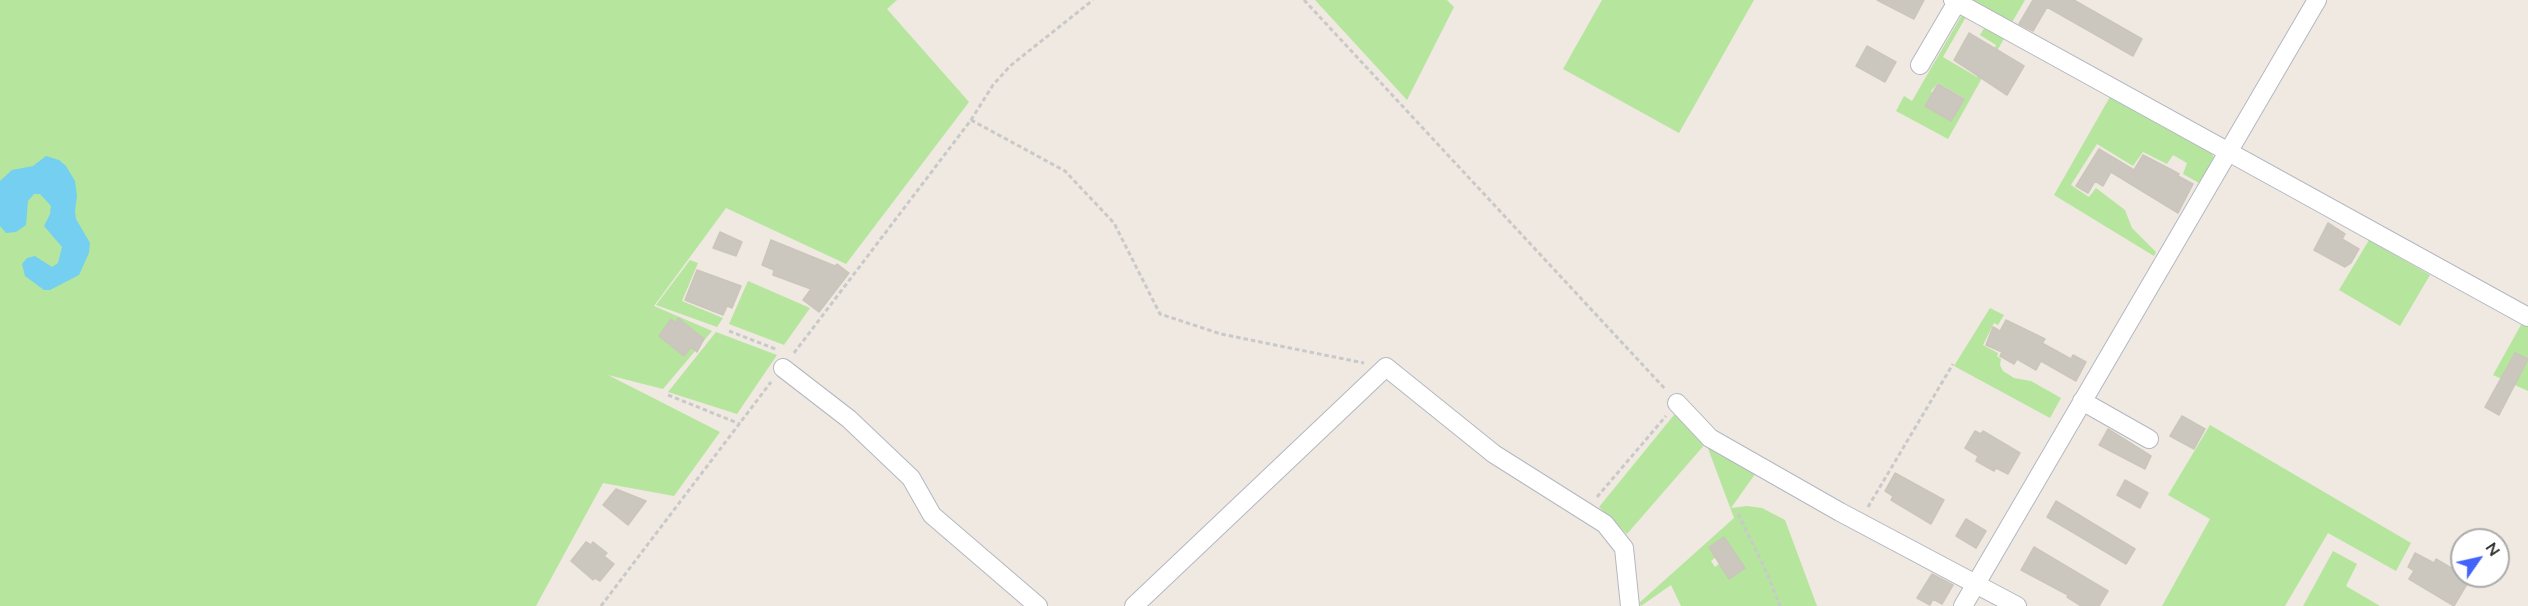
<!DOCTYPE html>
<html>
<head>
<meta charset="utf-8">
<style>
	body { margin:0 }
	#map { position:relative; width:2528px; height:606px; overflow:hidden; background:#efe9e1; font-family:Lato,sans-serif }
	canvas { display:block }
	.north { position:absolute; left:2450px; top:528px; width:60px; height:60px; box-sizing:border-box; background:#fff; border:2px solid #ababab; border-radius:50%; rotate:56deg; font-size:16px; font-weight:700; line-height:24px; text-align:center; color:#2e2e2e }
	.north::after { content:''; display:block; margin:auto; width:21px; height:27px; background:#4264fb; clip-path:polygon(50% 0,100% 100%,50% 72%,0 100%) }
</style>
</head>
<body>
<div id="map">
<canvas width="2528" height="606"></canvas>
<div class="north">N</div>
</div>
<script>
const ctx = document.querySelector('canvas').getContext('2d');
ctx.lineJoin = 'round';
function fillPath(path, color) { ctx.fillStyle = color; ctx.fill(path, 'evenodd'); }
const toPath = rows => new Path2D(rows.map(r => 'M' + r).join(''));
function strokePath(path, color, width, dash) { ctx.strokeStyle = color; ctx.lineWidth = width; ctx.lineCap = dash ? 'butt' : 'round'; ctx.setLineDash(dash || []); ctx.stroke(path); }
fillPath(toPath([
	[0,0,897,0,887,9,969,102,846,264,726,208,654,306,712,331,663,389,608,375,720,432,674,496,603,483,536,606,0,606],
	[1315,0,1447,0,1454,7,1407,100],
	[1602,0,1754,0,1679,133,1563,69],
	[1971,0,2025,0,2011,24],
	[1963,13,1967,15,1943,57,1977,77,1996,45,1980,35,1987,23,2006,35,1948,139,1896,111,1904,96,1912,101],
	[1938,83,1964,98,1951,121,1931,91],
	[2111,95,2212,152,2214,159,2199,183,2183,174,2187,163,2173,155,2167,164,2143,152,2133,166,2097,144,2071,185,2089,197,2096,188,2125,210,2132,228,2156,252,2154,256,2054,195],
	[2369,240,2430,275,2400,326,2339,290],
	[690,260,698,263,682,301,723,318,717,327,656,305],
	[748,281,810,308,784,345,729,324],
	[1990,308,2004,315,1998,325,1994,323,1983,345,1998,353,1997,356,2001,359,2000,365,2003,371,2014,378,2031,381,2061,398,2050,418,1954,366],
	[2522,323,2528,327,2528,391,2493,375],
	[716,332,777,355,737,414,668,392],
	[1678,410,1758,470,1731,508,1747,506,1762,508,1785,520,1817,606,1681,606,1671,585,1641,606,1639,603,1734,518,1706,443,1627,534,1599,507],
	[1724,537,1745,568,1729,579,1719,564,1715,567,1711,561,1716,557,1710,547],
	[2210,425,2411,543,2396,571,2328,533,2285,606,2162,606,2210,519,2168,495],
	[2333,551,2357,564,2346,586,2380,606,2303,606]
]), '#b6e59e');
fillPath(toPath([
	[46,156,59,160,66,166,75,181,77,196,75,211,76,219,90,243,89,253,79,275,50,290,44,290,25,276,22,264,27,258,35,256,52,267,58,263,62,247,44,226,50,214,51,206,40,194,34,194,28,201,26,225,16,232,6,233,0,226,0,181,12,170,33,166]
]), '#75cff0');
const building = toPath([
	[1877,0,1924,0,1914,19,1877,0],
	[2033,0,2074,0,2142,39,2133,56,2047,7,2033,31,2019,24,2033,0],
	[1969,33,2024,66,2007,95,1954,60,1969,33],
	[1867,46,1896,62,1885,82,1856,66,1867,46],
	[1938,84,1964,99,1951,121,1925,106,1938,84],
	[2099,149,2134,170,2143,155,2172,170,2179,174,2178,176,2193,184,2178,213,2111,172,2103,186,2095,181,2088,193,2076,186,2099,149],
	[2328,223,2345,234,2342,239,2359,249,2351,263,2345,267,2314,250,2328,223],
	[720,232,742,242,736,256,713,248,720,232],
	[771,240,835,266,837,264,849,273,819,312,803,300,811,289,773,275,774,270,762,265,771,240],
	[697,270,741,286,732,308,727,306,723,315,685,300,697,270],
	[678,318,704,339,697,352,691,347,684,356,659,336,671,319,676,323,678,318],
	[2006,320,2045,339,2042,343,2071,359,2073,355,2086,362,2076,381,2041,361,2036,370,2017,359,2014,364,2000,356,2002,352,1986,345,1993,327,2000,331,2006,320],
	[2515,353,2528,359,2499,415,2485,407,2515,353],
	[2182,416,2205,429,2194,449,2170,436,2182,416],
	[2108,429,2151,456,2145,469,2099,445,2108,429],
	[1975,431,1981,434,1983,431,2020,453,2008,474,1996,468,1994,471,1976,461,1978,456,1965,448,1975,431],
	[1895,473,1944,500,1931,524,1891,500,1893,496,1885,491,1895,473],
	[2125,480,2148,493,2140,508,2117,495,2125,480],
	[616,489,646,501,628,525,603,505,616,489],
	[2056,501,2135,549,2126,564,2047,517,2056,501],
	[1966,519,1986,531,1976,548,1956,536,1966,519],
	[1724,537,1745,568,1729,579,1709,547,1724,537],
	[586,542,591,545,593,542,607,553,604,556,614,564,600,581,595,578,593,580,571,561,586,542],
	[2034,547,2108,591,2099,606,2081,606,2067,597,2068,595,2021,570,2034,547],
	[2415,553,2434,563,2436,559,2470,579,2454,606,2409,579,2414,571,2408,567,2415,553],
	[1932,574,1953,585,1942,604,1933,599,1930,605,1917,598,1932,574]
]);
fillPath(building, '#cbc7bf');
strokePath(building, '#cbc5ba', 1.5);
const minor = toPath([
	[1953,0,2528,317],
	[1920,65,1957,2],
	[783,368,849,419,911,478,932,515,1038,606],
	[2082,401,2149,439],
	[1677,403,1710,438,1840,512,2017,606],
	[1134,606,1386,367,1494,454,1605,524,1624,548,1630,606],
	[1963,606,2317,0]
]);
strokePath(minor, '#b4b7c1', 20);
strokePath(toPath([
	[1304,0,1666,390],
	[971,120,1065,171,1114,223,1160,314,1221,334,1364,363],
	[729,331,778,350],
	[794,353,971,120,993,85,1010,66,1093,0],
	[668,395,740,424],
	[1597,497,1666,416],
	[1868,507,1953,364],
	[1738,514,1767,573,1780,606],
	[601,606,771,382]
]), '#c9c9c9', 3, [4.5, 3]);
strokePath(minor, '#fff', 18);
</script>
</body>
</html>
